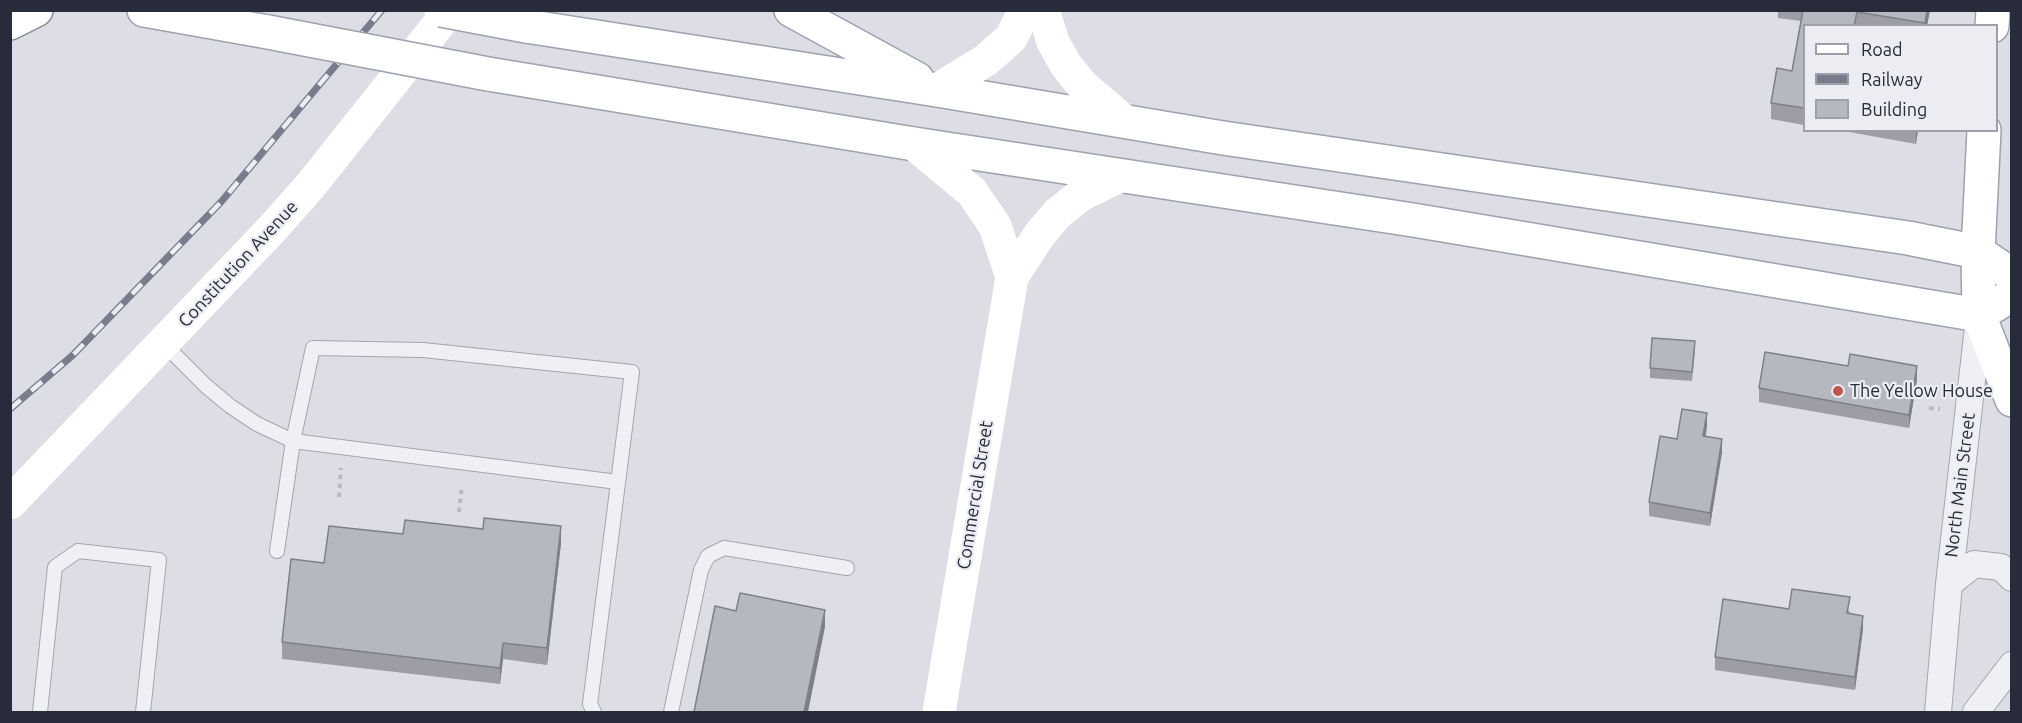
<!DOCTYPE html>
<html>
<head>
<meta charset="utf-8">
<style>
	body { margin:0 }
	#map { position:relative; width:2022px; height:723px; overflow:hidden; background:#dddee5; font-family:Ubuntu,sans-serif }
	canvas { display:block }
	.frame { position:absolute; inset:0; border:12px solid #282b39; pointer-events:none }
	.legend { position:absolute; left:1803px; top:24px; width:195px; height:108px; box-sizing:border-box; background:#ecedf3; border:2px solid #9e9fa9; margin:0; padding:8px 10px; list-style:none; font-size:18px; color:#282b39 }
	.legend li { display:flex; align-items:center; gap:12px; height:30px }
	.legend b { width:30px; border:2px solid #9e9fa9 }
</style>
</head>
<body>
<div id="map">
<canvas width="2022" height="723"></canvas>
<div class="frame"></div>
<ul class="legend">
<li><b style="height:8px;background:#fff"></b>Road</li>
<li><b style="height:8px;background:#787c8c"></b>Railway</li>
<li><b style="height:16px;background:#b5b7c1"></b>Building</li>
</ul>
</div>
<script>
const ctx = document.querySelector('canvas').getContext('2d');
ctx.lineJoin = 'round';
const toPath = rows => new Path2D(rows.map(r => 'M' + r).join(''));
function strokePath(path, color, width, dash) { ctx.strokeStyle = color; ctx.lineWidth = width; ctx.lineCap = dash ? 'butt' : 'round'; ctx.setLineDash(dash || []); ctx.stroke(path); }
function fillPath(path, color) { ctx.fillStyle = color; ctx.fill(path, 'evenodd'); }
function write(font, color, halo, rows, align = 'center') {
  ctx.font = font + ' Ubuntu,sans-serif'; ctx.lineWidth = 4.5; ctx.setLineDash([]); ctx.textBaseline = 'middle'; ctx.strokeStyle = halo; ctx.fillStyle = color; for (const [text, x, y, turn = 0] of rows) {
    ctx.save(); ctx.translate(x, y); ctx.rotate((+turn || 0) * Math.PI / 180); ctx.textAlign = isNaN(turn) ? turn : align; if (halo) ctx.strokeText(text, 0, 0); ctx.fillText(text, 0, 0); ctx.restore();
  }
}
const lane = toPath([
	[164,344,206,386,230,406,257,424,293,441,618,482],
	[277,551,293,441,313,348,423,350,632,372,590,704,594,712],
	[40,712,55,567,78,551,159,560,143,712],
	[671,712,701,570,708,556,724,548,847,568]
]);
const street = toPath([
	[1949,584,1974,564,2001,567,2012,578],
	[1938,712,1949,584,1979,318],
	[1976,712,2012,665]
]);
const primary = toPath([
	[144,10,268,32],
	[791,10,917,79],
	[526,26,937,90,1223,138,1908,238,1978,252,2012,275],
	[1992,26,1993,10],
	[488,74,914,144,1413,220,1979,315,2012,295],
	[1984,130,1978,252,1979,315,2012,400]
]);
const highway = toPath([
	[10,23,36,10]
]);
strokePath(lane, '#a3a5ae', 16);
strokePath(street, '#a3a5ae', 28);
strokePath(primary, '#9ea1af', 36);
strokePath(highway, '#868a99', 36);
strokePath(toPath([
	[1929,408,1940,409],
	[339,497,341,468],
	[459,512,462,486]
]), '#b7b9c0', 4, [4.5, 4.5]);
strokePath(lane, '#eff0f4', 14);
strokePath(street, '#eff0f4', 26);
strokePath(toPath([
	[1043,10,1053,42,1066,65,1082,85,1123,120],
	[937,90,986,60,1011,38,1025,10],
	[914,144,972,192,995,226,1012,277],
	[10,503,272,229,311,185,450,10],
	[939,712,1012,277,1040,234,1058,213,1082,194,1120,176]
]), '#fff', 33);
strokePath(primary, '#fff', 33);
strokePath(highway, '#fff', 33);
const rail = toPath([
	[10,409,73,355,221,202,382,10]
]);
strokePath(rail, '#787c8c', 7);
strokePath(rail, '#ecedf3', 4.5, [14]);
const primaryBridge = toPath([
	[441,10,526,26],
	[268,32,488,74]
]);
strokePath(primaryBridge, '#9ea1af', 36, []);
strokePath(primaryBridge, '#fff', 33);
fillPath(toPath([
	[1778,10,1930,10,1927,26,1804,26,1804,125,1771,119,1771,103,1792,71,1801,21,1778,18],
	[1838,130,1918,130,1916,144],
	[1695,351,1692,381,1650,378,1650,368],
	[1917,379,1909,428,1759,402,1759,388],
	[1707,426,1706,436,1722,452,1710,526,1649,516,1649,502,1677,439],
	[403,534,561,543,547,665,503,659,500,684,282,659,282,642,324,563],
	[1789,609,1850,611,1849,614,1863,629,1855,690,1715,670,1715,657]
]), '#9c9da6');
fillPath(toPath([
	[1927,10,1930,10,1927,26,1925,26],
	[1916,130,1918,130,1916,144],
	[1917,366,1917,379,1909,428,1909,415],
	[1707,413,1707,426,1703,449,1703,436],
	[1722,439,1722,452,1710,526,1710,513],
	[561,526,561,543,547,665,547,648],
	[825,610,825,627,808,712,804,712],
	[1863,616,1863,629,1855,690,1855,677],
	[503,643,503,659,500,684,500,668]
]), '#7f8087');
const building = toPath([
	[1803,10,1927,10,1925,23,1857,12,1854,26,1804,26,1804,108,1771,103,1777,68,1792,71,1803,10],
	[1652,338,1695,341,1692,372,1650,368,1652,338],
	[1765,352,1848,366,1850,354,1917,366,1909,415,1759,388,1765,352],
	[1682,409,1707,413,1703,436,1722,439,1710,513,1649,502,1660,436,1677,439,1682,409],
	[484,518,561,526,547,648,503,643,500,668,282,642,291,559,324,563,329,526,403,534,405,520,483,529,484,518],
	[1792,589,1850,597,1847,613,1863,616,1855,677,1715,657,1723,599,1789,609,1792,589],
	[740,593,825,610,804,712,694,712,715,606,736,611,740,593]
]);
fillPath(building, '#b5b7c1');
strokePath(building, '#7f8087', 1.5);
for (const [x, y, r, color] of [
	[1838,391,6,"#bc564f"]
]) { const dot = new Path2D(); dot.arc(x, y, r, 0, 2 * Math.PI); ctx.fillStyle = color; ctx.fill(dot); strokePath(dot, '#ecedf3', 2); }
write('18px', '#282b39', '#ecedf3', [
	["Constitution Avenue",238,264,-47],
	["North Main Street",1960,485,-83],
	["Commercial Street",975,495,-81]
]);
write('18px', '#282b39', '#ecedf3', [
	["The Yellow House",1850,391]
], 'left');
</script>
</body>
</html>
